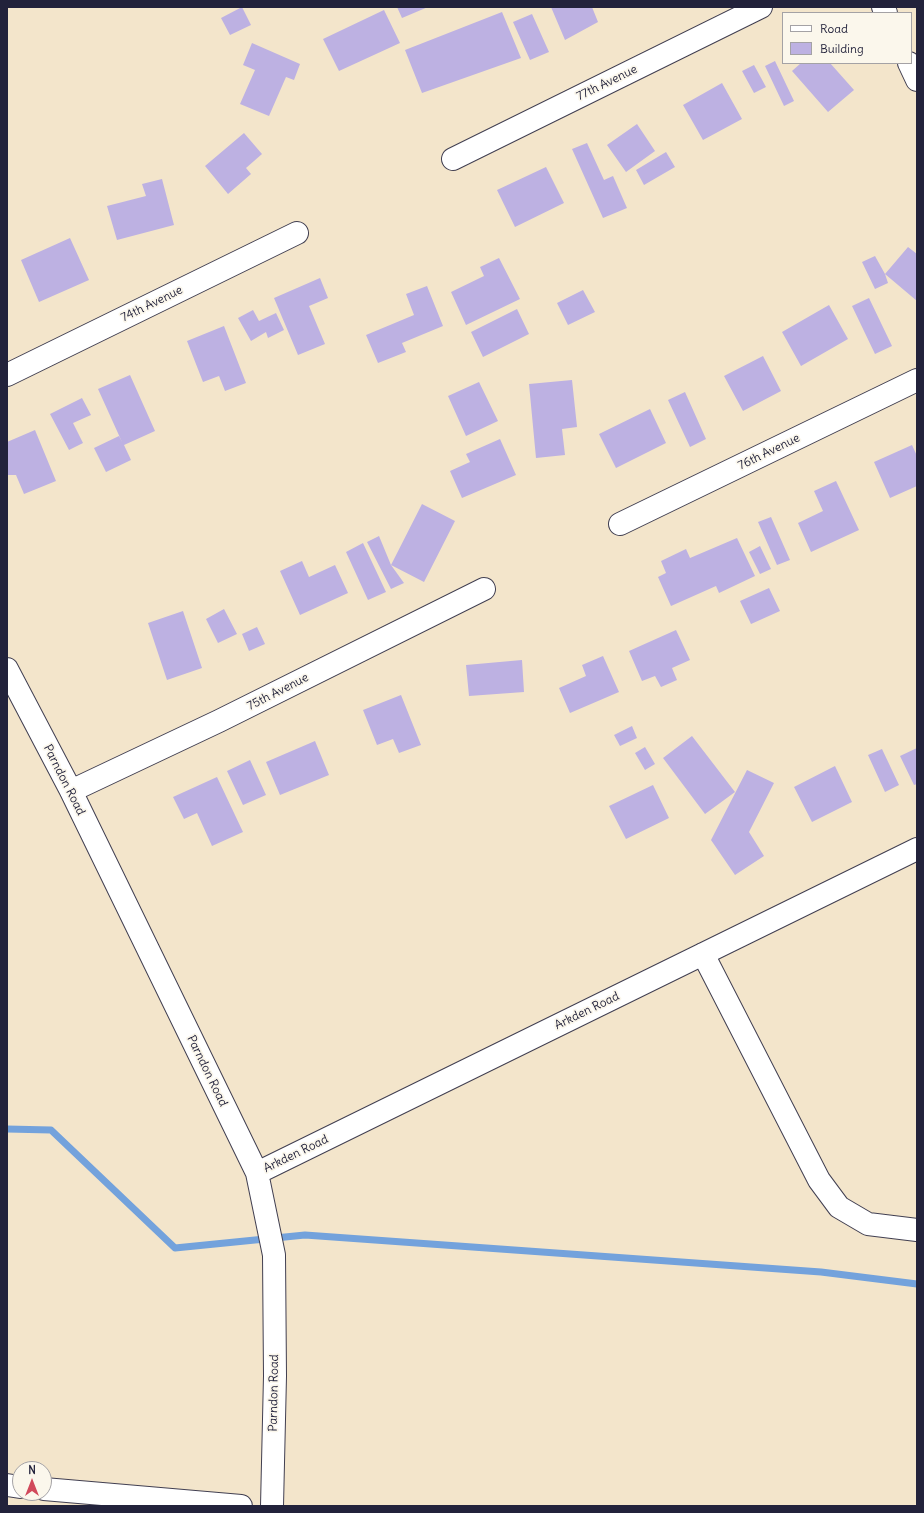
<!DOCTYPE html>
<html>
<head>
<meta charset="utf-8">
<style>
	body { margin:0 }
	#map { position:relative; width:924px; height:1513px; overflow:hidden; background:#f3e5cb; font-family:Delius,sans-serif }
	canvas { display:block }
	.frame { position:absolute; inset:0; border:8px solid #22223b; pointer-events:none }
	.legend { position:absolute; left:782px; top:12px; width:130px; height:52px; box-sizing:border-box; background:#fbf7ec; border:1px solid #a4a2a5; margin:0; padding:5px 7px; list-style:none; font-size:12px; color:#22223b }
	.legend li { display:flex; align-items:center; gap:8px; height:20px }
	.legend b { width:20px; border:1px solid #a4a2a5 }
	.north { position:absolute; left:12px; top:1461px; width:40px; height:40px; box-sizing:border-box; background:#fbf7ec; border:1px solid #a4a2a5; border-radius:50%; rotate:0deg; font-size:11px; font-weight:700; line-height:16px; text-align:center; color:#22223b }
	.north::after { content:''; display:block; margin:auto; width:14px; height:18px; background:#d1495b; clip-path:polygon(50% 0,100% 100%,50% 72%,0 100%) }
</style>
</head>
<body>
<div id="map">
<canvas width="924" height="1513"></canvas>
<div class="frame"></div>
<ul class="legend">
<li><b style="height:5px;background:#fff"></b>Road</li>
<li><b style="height:11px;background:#bdb1e2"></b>Building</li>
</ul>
<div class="north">N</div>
</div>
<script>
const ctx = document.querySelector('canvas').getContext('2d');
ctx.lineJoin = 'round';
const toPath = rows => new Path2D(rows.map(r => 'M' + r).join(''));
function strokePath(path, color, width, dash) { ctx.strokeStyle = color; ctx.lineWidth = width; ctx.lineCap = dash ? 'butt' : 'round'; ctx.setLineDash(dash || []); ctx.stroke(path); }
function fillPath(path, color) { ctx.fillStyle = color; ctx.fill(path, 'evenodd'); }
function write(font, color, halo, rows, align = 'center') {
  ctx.font = font + ' Delius,sans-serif'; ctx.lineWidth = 3.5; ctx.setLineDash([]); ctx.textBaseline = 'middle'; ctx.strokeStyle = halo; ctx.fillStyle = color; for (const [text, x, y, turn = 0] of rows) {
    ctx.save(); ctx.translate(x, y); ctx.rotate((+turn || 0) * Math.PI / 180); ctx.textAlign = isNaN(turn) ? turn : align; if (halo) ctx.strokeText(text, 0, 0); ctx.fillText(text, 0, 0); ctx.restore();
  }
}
strokePath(toPath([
	[7,1129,51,1130,175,1248,305,1235,821,1272,917,1284]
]), '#73a2dc', 7);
fillPath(toPath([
	[242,7,251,25,230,35,221,18],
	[397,7,428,7,402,18],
	[551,7,592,7,598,22,565,40],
	[384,10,400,43,339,71,323,39],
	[502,12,521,58,422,93,405,50],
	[532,14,549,52,530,60,513,22],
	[252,43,300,64,294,80,286,77,269,116,240,104,255,70,243,65],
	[775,61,794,101,784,106,765,66],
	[801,63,830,63,854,90,828,112,792,71],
	[754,65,766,87,754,93,742,71],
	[722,83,742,119,703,140,683,105],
	[637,124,655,151,626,172,607,145],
	[244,133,262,154,246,168,251,174,228,194,205,166],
	[587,143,604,180,613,176,627,208,603,218,572,149],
	[666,152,675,167,644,185,636,170],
	[546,167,564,203,515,227,497,190],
	[162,179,174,225,117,240,107,206,146,196,142,184],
	[70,238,89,280,39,302,21,260],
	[908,247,917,254,917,301,885,274],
	[875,256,885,274,888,283,875,289,862,262],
	[499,258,520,299,466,325,451,292,484,276,480,267],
	[320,278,328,298,309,306,325,344,298,355,274,298],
	[427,286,443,326,402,343,406,352,378,363,366,335,414,315,406,294],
	[583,290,595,312,568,325,557,303],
	[869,298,892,346,875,354,852,306],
	[829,305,848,339,801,366,782,332],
	[517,309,529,334,483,357,471,332],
	[253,310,259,321,276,313,284,330,268,338,266,332,251,341,238,318],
	[224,326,246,383,225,391,219,376,203,382,187,341],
	[763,356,781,391,743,411,724,376],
	[130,375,155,431,124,445,131,460,106,472,94,448,119,436,122,442,98,389],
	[572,380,577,427,562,429,565,455,536,458,529,384],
	[479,382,498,421,466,436,448,396],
	[685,392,706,439,690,447,668,400],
	[82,398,91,415,73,423,83,443,69,450,50,414],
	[650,409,666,443,616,468,599,434],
	[35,430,56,481,24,494,16,475,8,475,7,472,7,442],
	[500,439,516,475,462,498,450,471,470,462,466,454],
	[912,445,917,456,917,486,890,498,874,462],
	[836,481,859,530,811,552,798,523,823,511,814,491],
	[422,504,455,521,424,582,391,565],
	[771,517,790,560,777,565,758,522],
	[379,536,391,565,404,583,391,589,367,542],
	[737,538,755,576,719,593,716,586,671,606,658,577,666,573,661,561,686,549,690,558],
	[363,543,386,592,368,600,346,552],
	[760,546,771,569,760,574,749,552],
	[302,561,309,577,335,565,348,593,300,615,280,571],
	[769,588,780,611,751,624,740,601],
	[224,609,237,634,218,643,206,619],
	[183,611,202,668,167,680,148,623],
	[257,627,265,644,249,651,242,634],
	[676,630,690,660,672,668,677,680,661,687,655,676,642,681,629,651],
	[603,656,619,692,570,713,559,688,586,676,582,665],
	[522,660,524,692,469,696,466,665],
	[401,695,421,745,399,753,393,739,377,745,363,710],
	[632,726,637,738,620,746,614,735],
	[692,736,735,792,705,814,663,758],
	[315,741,329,775,280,795,266,762],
	[645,747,655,764,645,770,635,753],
	[917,748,917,784,914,785,900,756],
	[882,749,899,785,885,792,868,755],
	[250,760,266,795,243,805,227,771],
	[835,766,852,802,812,822,794,787],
	[747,770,774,783,749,832,764,856,735,875,711,840],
	[217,777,243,832,212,846,197,813,184,819,173,797],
	[653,785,669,818,626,839,609,806]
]), '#bdb1e2');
const minor = toPath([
	[883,7,886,13],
	[909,63,917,80],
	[453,159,761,7],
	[7,375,297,233],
	[620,524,917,380],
	[7,669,71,791,257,1173,274,1255,275,1376,272,1506],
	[71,791,219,721,484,589],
	[703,954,819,1180,839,1207,868,1224,917,1230],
	[257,1173,917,849],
	[7,1485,20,1487],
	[44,1489,241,1506]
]);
strokePath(minor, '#413f51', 24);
strokePath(minor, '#fff', 22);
write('12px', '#22223b', '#fbf7ec', [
	["77th Avenue",607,83,-26],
	["74th Avenue",152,304,-26],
	["76th Avenue",769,452,-26],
	["75th Avenue",278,692,-27],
	["Parndon Road",64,780,63],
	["Arkden Road",587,1011,-26],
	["Parndon Road",207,1071,64],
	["Arkden Road",296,1154,-26],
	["Parndon Road",274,1393,-89]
]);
</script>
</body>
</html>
